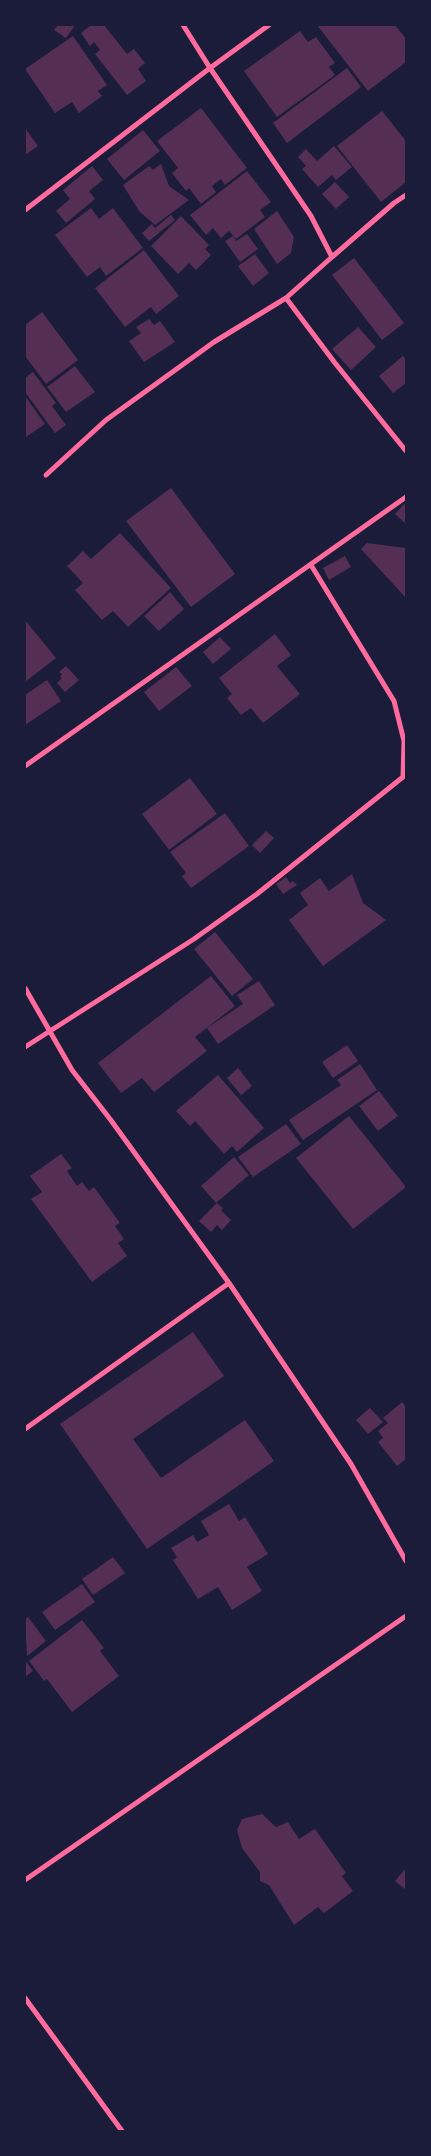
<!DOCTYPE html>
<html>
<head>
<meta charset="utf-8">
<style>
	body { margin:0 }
	#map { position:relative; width:431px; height:2156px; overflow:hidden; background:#1b1b3a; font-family:Lato,sans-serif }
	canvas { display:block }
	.frame { position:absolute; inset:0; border:26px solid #1b1b3a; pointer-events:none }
</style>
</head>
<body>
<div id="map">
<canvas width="431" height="2156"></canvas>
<div class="frame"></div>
</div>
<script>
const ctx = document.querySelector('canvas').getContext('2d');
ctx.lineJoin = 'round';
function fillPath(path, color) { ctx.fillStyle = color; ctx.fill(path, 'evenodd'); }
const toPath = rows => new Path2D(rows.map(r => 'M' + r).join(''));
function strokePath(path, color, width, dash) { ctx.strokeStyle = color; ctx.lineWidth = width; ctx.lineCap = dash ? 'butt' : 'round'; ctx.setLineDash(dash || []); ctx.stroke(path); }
fillPath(toPath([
	[58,25,72,25,74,27,66,38,54,30],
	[91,25,104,25,127,54,134,49,145,63,138,69,146,81,127,95,95,54,100,50,94,42,90,46,81,33],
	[317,25,395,25,406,39,406,62,368,91],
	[300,31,308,42,316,37,335,63,329,67,335,75,277,117,244,71],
	[73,36,107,85,98,91,102,96,79,113,72,102,55,113,25,69],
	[347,68,361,87,287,143,273,123],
	[201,108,247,168,225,185,221,179,212,186,216,192,201,204,189,188,186,191,172,173,178,168,157,141],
	[382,111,406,141,406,182,381,202,337,146],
	[25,128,38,146,25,155],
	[143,130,160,151,124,180,107,159],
	[334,146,352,167,336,180,332,175,318,187,302,169,306,166,298,157,306,149,317,161],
	[161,164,169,186,189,200,155,225,139,211,123,185,149,166,153,170],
	[92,166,103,180,89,191,95,199,66,223,56,211,70,199,63,190],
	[247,171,271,202,260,210,265,217,236,239,229,231,221,238,213,228,206,235,190,215],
	[335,182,349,197,336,209,322,194],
	[91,208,99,219,113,208,143,248,106,276,100,267,87,277,55,235],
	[277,211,294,237,291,253,277,264,254,229],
	[171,215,175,220,149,241,142,233,152,224,155,228],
	[181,216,209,245,205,249,211,255,196,270,189,263,178,274,151,246],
	[247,234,258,249,240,262,225,241,233,236,236,241],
	[144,250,179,296,156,314,151,307,125,327,95,288],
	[255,254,269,273,253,286,238,266],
	[354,258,404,323,382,340,332,275],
	[42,312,78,360,46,384,25,356,25,325],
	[149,319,154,325,160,321,175,342,144,362,129,341,141,333,136,327],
	[358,327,376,347,351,370,332,349],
	[403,356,406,360,406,383,393,393,379,376],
	[75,366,95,392,66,412,47,387],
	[33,372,56,403,52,406,66,425,55,433,25,392,25,378],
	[25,396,45,424,26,437,25,435],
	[171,488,235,574,191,607,126,521],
	[404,504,406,505,406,524,395,514],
	[120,533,171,588,128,627,113,611,102,620,75,590,83,583,67,566,83,551,91,559],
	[367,543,406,548,406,598,361,549],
	[345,556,351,567,329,580,323,568],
	[170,592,184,609,159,631,144,616],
	[25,620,56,658,25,682],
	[275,634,291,655,277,666,300,694,263,723,251,708,241,715,227,698,232,694,219,678],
	[220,637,231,649,213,664,203,652],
	[66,666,79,680,65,692,57,683,62,678,60,677,62,674,59,672],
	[176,667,192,686,159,711,144,692],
	[47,680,61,701,25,725,25,695],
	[190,778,217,814,169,850,142,814],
	[225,813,249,846,191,888,182,876,186,873,170,852],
	[266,831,274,838,260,853,252,845],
	[352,874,363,903,386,920,323,966,289,920,308,905,300,893,320,878,329,891],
	[286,877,290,883,293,881,297,885,283,894,276,884],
	[215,932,253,979,232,996,194,949],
	[211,976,235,1006,195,1037,207,1051,154,1092,142,1078,121,1093,98,1063],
	[259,981,275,1005,218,1044,207,1028,243,1004,237,995],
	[347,1045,358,1061,333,1078,322,1062],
	[360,1064,377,1090,303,1140,289,1120,341,1085,337,1080],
	[238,1068,252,1086,241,1095,227,1078],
	[218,1075,264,1128,237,1152,232,1146,224,1154,195,1121,190,1126,176,1111],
	[379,1091,398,1116,378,1131,359,1106],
	[349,1116,406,1187,353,1229,296,1158],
	[286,1124,301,1144,253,1177,238,1157],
	[61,1154,72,1168,67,1171,77,1186,82,1182,89,1191,94,1187,120,1223,115,1226,124,1239,118,1243,127,1256,92,1282,31,1199,42,1192,30,1176],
	[234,1157,249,1175,216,1203,201,1186],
	[217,1203,223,1208,221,1210,231,1220,222,1230,217,1225,211,1232,199,1221],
	[193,1332,224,1376,133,1439,161,1478,245,1420,274,1461,147,1549,60,1424],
	[402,1402,406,1407,406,1459,397,1466,378,1442,383,1438,378,1431,388,1423,383,1418],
	[370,1408,383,1422,368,1434,356,1420],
	[229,1504,239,1521,245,1517,268,1554,247,1567,262,1591,232,1610,218,1587,198,1599,173,1560,177,1557,171,1548,193,1535,197,1542,209,1535,201,1521],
	[113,1557,125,1573,93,1595,82,1579],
	[82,1584,95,1602,55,1630,42,1612],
	[28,1617,46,1641,27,1656,25,1620],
	[82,1620,104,1648,100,1651,119,1676,72,1712,47,1679,44,1681,29,1661],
	[25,1660,33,1671,25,1677],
	[262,1814,276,1827,288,1822,299,1839,315,1829,346,1873,342,1876,353,1891,324,1913,318,1907,294,1925,269,1885,260,1881,260,1872,242,1848,237,1830,242,1819],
	[406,1868,406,1890,395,1881]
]), '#542f53');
strokePath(toPath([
	[183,25,210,68,311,216,332,257,286,298,335,363,406,451],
	[25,210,210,68,269,25],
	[332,257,394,203,406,195],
	[46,475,106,420,214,342,286,298],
	[25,766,406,497],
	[25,988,72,1070,110,1119,229,1283,351,1464,406,1561],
	[25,1047,194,939,257,894,403,777,404,741,394,701,311,565],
	[25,1429,229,1283],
	[25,1880,406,1616],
	[25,1998,122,2131]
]), '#ff6b9d', 5);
</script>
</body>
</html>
